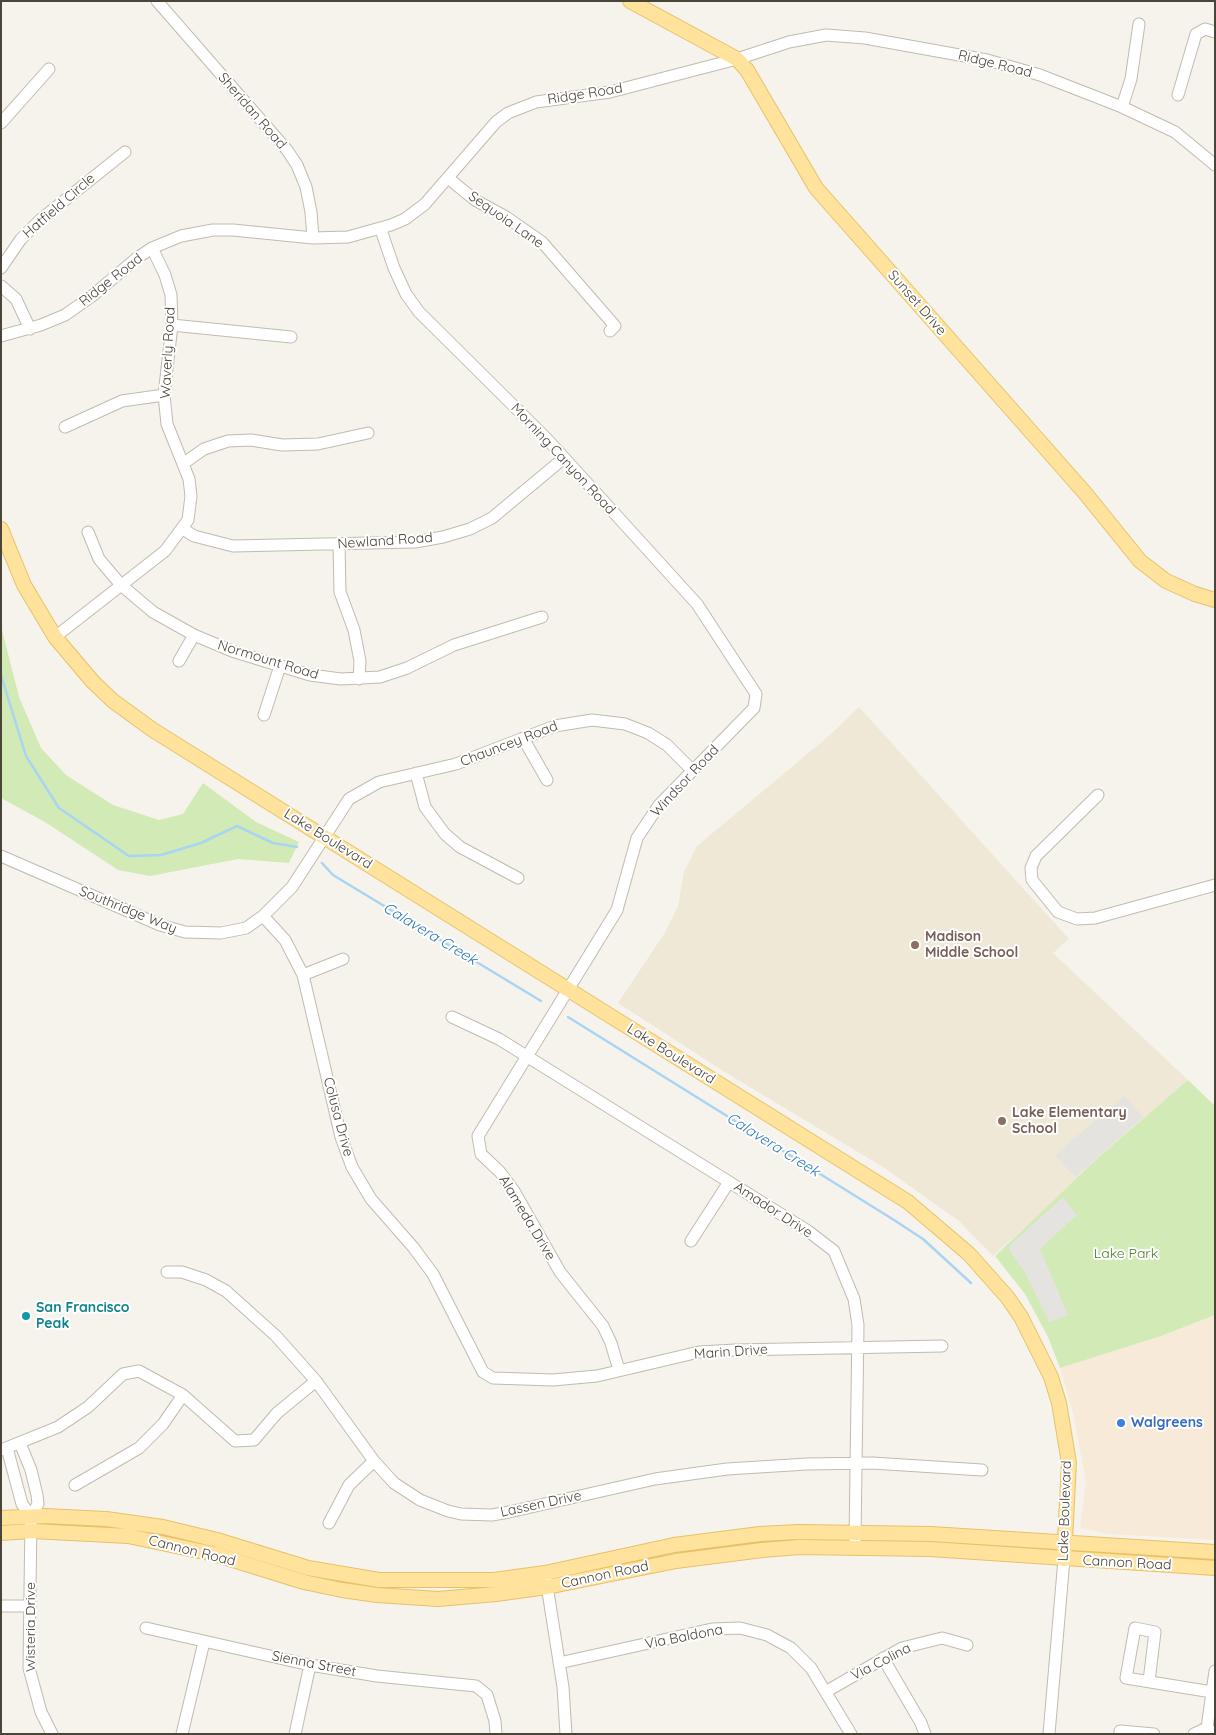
<!DOCTYPE html>
<html>
<head>
<meta charset="utf-8">
<style>
	body { margin:0 }
	#map { position:relative; width:1216px; height:1735px; overflow:hidden; background:#f6f3ec; font-family:Quicksand,sans-serif }
	canvas { display:block }
	.frame { position:absolute; inset:0; border:2px solid #4b4439; pointer-events:none }
</style>
</head>
<body>
<div id="map">
<canvas width="1216" height="1735"></canvas>
<div class="frame"></div>
</div>
<script>
const ctx = document.querySelector('canvas').getContext('2d');
ctx.lineJoin = 'round';
function fillPath(path, color) { ctx.fillStyle = color; ctx.fill(path, 'evenodd'); }
const toPath = rows => new Path2D(rows.map(r => 'M' + r).join(''));
function strokePath(path, color, width, dash) { ctx.strokeStyle = color; ctx.lineWidth = width; ctx.lineCap = dash ? 'butt' : 'round'; ctx.setLineDash(dash || []); ctx.stroke(path); }
function write(font, color, halo, rows, align = 'center') {
  ctx.font = font + ' Quicksand,sans-serif'; ctx.lineWidth = 4; ctx.setLineDash([]); ctx.textBaseline = 'middle'; ctx.strokeStyle = halo; ctx.fillStyle = color; for (const [text, x, y, turn = 0] of rows) {
    ctx.save(); ctx.translate(x, y); ctx.rotate((+turn || 0) * Math.PI / 180); ctx.textAlign = isNaN(turn) ? turn : align; if (halo) ctx.strokeText(text, 0, 0); ctx.fillText(text, 0, 0); ctx.restore();
  }
}
fillPath(toPath([
	[1215,1315,1215,1540,1109,1534,1080,1528,1086,1482,1074,1417,1060,1368,1161,1336]
]), '#f7ead8');
fillPath(toPath([
	[859,707,1069,939,1053,953,1188,1080,993,1256,959,1221,883,1167,728,1074,618,1003,664,934,678,906,684,872,697,846,830,735]
]), '#efe8d6');
fillPath(toPath([
	[1,626,19,697,41,748,66,775,113,805,159,820,183,814,203,783,256,822,299,842,289,863,238,859,150,876,118,870,45,822,1,798],
	[1188,1080,1215,1106,1215,1315,1161,1336,1060,1368,1048,1337,1025,1294,995,1256,1097,1159]
]), '#d2eab5');
fillPath(toPath([
	[1124,1096,1143,1117,1075,1177,1055,1155],
	[1063,1197,1077,1215,1040,1249,1068,1315,1049,1322,1024,1271,1009,1250,1010,1245]
]), '#e5e3e0');
strokePath(toPath([
	[1,675,26,756,59,808,129,856,161,855,201,843,237,826,273,843,297,847],
	[322,863,333,875,541,1001],
	[568,1017,894,1220,923,1239,971,1283]
]), '#a9d4f2', 2.5);
const minor = toPath([
	[157,1,287,150,297,165,306,187,311,212,313,238],
	[1178,95,1196,34,1205,29,1215,32],
	[1122,107,1131,79,1139,24],
	[1,123,49,69],
	[448,178,475,200,506,217,542,242,615,326,610,331],
	[381,230,394,268,406,294,419,312,547,439,697,604,756,694,754,708,659,805,637,838,617,910,478,1136,481,1154,500,1172,514,1191,560,1272,603,1326,611,1343,619,1370],
	[1,268,21,239,40,220,125,152],
	[1,286,16,299,30,329],
	[172,325,291,337],
	[1,336,41,325,65,315,92,296,137,258,152,248,181,236,213,230,233,230,313,238,348,237,391,225,405,219,425,204,496,122,508,113,536,102,610,92,737,59,789,42,826,35,865,38,987,60,1040,75,1122,107,1175,132,1215,165],
	[65,427,122,401,164,395],
	[184,463,204,449,228,441,251,440,282,445,318,444,368,433],
	[183,529,194,536,233,546,415,542,443,537,470,529,492,518,564,458],
	[88,532,99,559,121,585,153,612,194,635,232,651,310,675,341,679,380,677,407,668,454,645,542,617],
	[339,544,340,592,354,630,360,661,359,679],
	[55,637,165,551,188,520,191,496,189,479,167,424,164,395,172,325,171,295,165,275,152,248],
	[179,661,194,635],
	[264,715,280,666],
	[523,738,547,780],
	[416,773,425,807,445,834,460,847,518,878],
	[1098,795,1036,856,1031,868,1032,880,1058,912,1077,919,1095,918,1215,885],
	[1,856,160,925,185,932,221,933,246,928,263,916,292,887,349,799,379,782,456,764,555,726,592,720,625,724,648,733,667,745,692,770],
	[263,916,285,940,303,975,341,1137,352,1167,371,1199,413,1247,433,1274,483,1372,493,1378,553,1380,597,1376,699,1352,735,1350,942,1346],
	[303,975,343,959],
	[452,1017,499,1039,808,1231,834,1251,854,1299,858,1325,855,1540],
	[691,1241,729,1182],
	[167,1272,182,1272,206,1280,226,1291,276,1336,316,1381,374,1461,394,1483,420,1500,448,1511,461,1514,492,1515,509,1512,655,1479,727,1469,807,1464,872,1463,982,1470],
	[20,1443,31,1470,37,1495,38,1504,31,1516],
	[7,1448,22,1504,31,1516],
	[1,1450,58,1427,88,1407,123,1374,139,1371,183,1395,235,1441,254,1440,277,1413,316,1381],
	[75,1485,139,1448,163,1424,183,1395],
	[31,1516,29,1668,41,1712,52,1734],
	[329,1523,349,1485,374,1461],
	[545,1573,563,1687,566,1734],
	[1,1606,30,1606],
	[146,1628,310,1665,377,1676,476,1686,487,1695,495,1721,496,1734],
	[883,1658,921,1723,925,1734],
	[559,1663,712,1629,740,1628,767,1635,791,1648,811,1668,851,1734],
	[1215,1671,1207,1728,1215,1734],
	[1149,1681,1155,1632,1135,1628,1126,1678,1212,1692],
	[827,1691,902,1648,942,1638,967,1645],
	[182,1734,204,1642],
	[295,1734,310,1665],
	[1049,1734,1064,1559],
	[1120,1734,1120,1731,1154,1734],
	[1194,1734,1207,1728]
]);
const major = toPath([
	[630,1,737,59,747,70,816,188,1085,493,1140,561,1166,581,1195,594,1215,600],
	[1,529,24,585,55,637,93,682,113,701,153,730,908,1202,969,1254,1008,1298,1021,1317,1051,1377,1059,1403,1069,1463,1064,1559],
	[1,1518,45,1516,106,1519,163,1527,217,1540,308,1568,379,1580,494,1580,545,1573,674,1545,760,1534,798,1532,931,1534,1215,1552],
	[1,1533,32,1531,128,1536,214,1554,304,1582,342,1590,377,1595,438,1599,496,1594,547,1587,676,1561,762,1550,800,1547,930,1549,1215,1568]
]);
strokePath(minor, '#c2bbae', 13);
strokePath(major, '#e6c16a', 16);
strokePath(minor, '#fff', 11);
strokePath(major, '#ffe39c', 14);
for (const [x, y, r, color] of [
	[915,945,5,"#8d6e63"],
	[1002,1121,5,"#8d6e63"],
	[26,1316,5,"#0f9aa8"],
	[1121,1423,5,"#3f7fe0"]
]) { const dot = new Path2D(); dot.arc(x, y, r, 0, 2 * Math.PI); ctx.fillStyle = color; ctx.fill(dot); strokePath(dot, '#fff', 2); }
write('14px', '#4b4439', '#fff', [
	["Ridge Road",995,64,14],
	["Ridge Road",585,94,-9],
	["Sheridan Road",252,111,49],
	["Hatfield Circle",59,206,-41],
	["Sequoia Lane",506,220,35],
	["Ridge Road",111,280,-38],
	["Sunset Drive",917,303,49],
	["Waverly Road",168,353,-87],
	["Morning Canyon Road",563,459,47],
	["Newland Road",385,541,-4],
	["Normount Road",268,660,17],
	["Chauncey Road",509,744,-21],
	["Windsor Road",685,781,-47],
	["Lake Boulevard",328,839,32],
	["Southridge Way",128,910,22],
	["Lake Boulevard",671,1054,32],
	["Colusa Drive",338,1117,75],
	["Amador Drive",773,1210,33],
	["Alameda Drive",527,1218,59],
	["Marin Drive",731,1352,-4],
	["Lassen Drive",541,1504,-12],
	["Lake Boulevard",1065,1511,-88],
	["Cannon Road",192,1551,14],
	["Cannon Road",1127,1563,3],
	["Cannon Road",605,1575,-12],
	["Wisteria Drive",31,1627,-90],
	["Via Baldona",684,1637,-11],
	["Via Colina",881,1662,-27],
	["Sienna Street",314,1664,11]
]);
write('bold 14px', '#785e54', '#fff', [
	["Madison",925,937],
	["Middle School",925,953],
	["Lake Elementary",1012,1113],
	["School",1012,1129]
], 'left');
write('14px', '#4a7f2a', '#fff', [
	["Lake Park",1126,1254]
]);
write('bold 14px', '#0d838f', '#fff', [
	["San Francisco",36,1308],
	["Peak",36,1324]
], 'left');
write('bold 14px', '#366cbe', '#fff', [
	["Walgreens",1131,1423]
], 'left');
write('italic 15px', '#2e7ab2', '#fff', [
	["Calavera Creek",430,934,31],
	["Calavera Creek",773,1145,32]
]);
</script>
</body>
</html>
